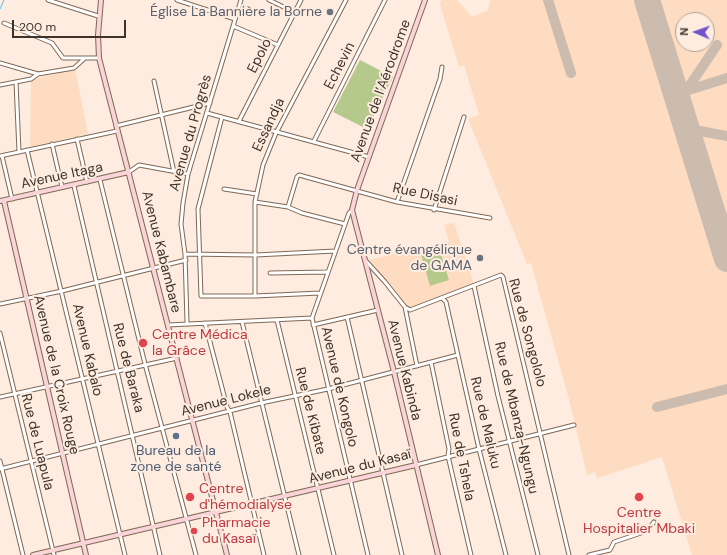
<!DOCTYPE html>
<html>
<head>
<meta charset="utf-8">
<style>
	body { margin:0 }
	#map { position:relative; width:727px; height:555px; overflow:hidden; background:#fdecdf; font-family:"DM Sans",sans-serif }
	canvas { display:block }
	.north { position:absolute; left:675px; top:12px; width:40px; height:40px; box-sizing:border-box; background:#fdecdf; border:1px solid #b0a297; border-radius:50%; rotate:272deg; font-size:11px; font-weight:700; line-height:16px; text-align:center; color:#3d332a }
	.north::after { content:''; display:block; margin:auto; width:14px; height:18px; background:#7154cd; clip-path:polygon(50% 0,100% 100%,50% 72%,0 100%) }
	.scale { position:absolute; left:12px; top:20px; width:114px; height:18px; box-sizing:border-box; border:2px solid #3d332a; border-top:0; padding-left:5px; font-size:12px; line-height:14px; white-space:nowrap; color:#3d332a; -webkit-text-stroke:3px #fdecdf; paint-order:stroke }
</style>
</head>
<body>
<div id="map">
<canvas width="727" height="555"></canvas>
<div class="north">N</div>
<div class="scale">200 m</div>
</div>
<script>
const ctx = document.querySelector('canvas').getContext('2d');
ctx.lineJoin = 'round';
function fillPath(path, color) { ctx.fillStyle = color; ctx.fill(path, 'evenodd'); }
const toPath = rows => new Path2D(rows.map(r => 'M' + r).join(''));
function strokePath(path, color, width, dash) { ctx.strokeStyle = color; ctx.lineWidth = width; ctx.lineCap = dash ? 'butt' : 'round'; ctx.setLineDash(dash || []); ctx.stroke(path); }
function write(font, color, halo, rows, align = 'center') {
  ctx.font = font + ' "DM Sans",sans-serif'; ctx.lineWidth = 4; ctx.setLineDash([]); ctx.textBaseline = 'middle'; ctx.strokeStyle = halo; ctx.fillStyle = color; for (const [text, x, y, turn = 0] of rows) {
    ctx.save(); ctx.translate(x, y); ctx.rotate((+turn || 0) * Math.PI / 180); ctx.textAlign = isNaN(turn) ? turn : align; if (halo) ctx.strokeText(text, 0, 0); ctx.fillText(text, 0, 0); ctx.restore();
  }
}
fillPath(toPath([
	[441,0,457,0,472,17,488,10,490,0,727,0,727,555,692,555,662,457,597,478,595,472,587,475,570,403,531,263,527,264,468,119,479,115,464,65,459,67,440,4],
	[683,20,707,20,707,44,683,44],
	[75,69,88,134,30,147,31,80],
	[454,223,474,284,412,308,407,307,369,260,449,241,444,225]
]), '#fedcc1');
fillPath(toPath([
	[360,60,393,77,367,129,333,112],
	[439,248,449,280,430,286,421,254]
]), '#b6c98c');
strokePath(toPath([
	[0,9,4,0]
]), '#55c3f5', 1);
strokePath(toPath([
	[548,0,571,73],
	[686,91,717,45],
	[676,94,727,78],
	[688,133,700,131,727,136],
	[657,407,727,389]
]), '#ccbcb0', 10);
strokePath(toPath([
	[647,0,727,259]
]), '#ccbcb0', 26);
const street = toPath([
	[48,0,98,16],
	[177,0,235,19],
	[269,0,294,12],
	[4,23,52,43,63,58,99,58],
	[233,26,278,45],
	[0,63,38,74,74,68,84,59],
	[154,81,174,172],
	[16,82,19,152],
	[0,85,31,79,38,74],
	[207,113,369,157],
	[222,117,198,209,201,296,255,296,320,293],
	[239,121,301,0],
	[116,126,210,103],
	[77,139,87,182],
	[314,141,385,0],
	[52,144,62,187],
	[27,150,125,555],
	[0,156,117,131],
	[2,156,12,199],
	[129,172,139,165,188,174],
	[100,180,145,364,196,555],
	[74,186,160,555],
	[224,189,257,194],
	[255,202,288,207,302,213,345,224],
	[397,202,440,79,442,67],
	[288,207,297,177,299,175,397,202,490,218],
	[352,210,349,213,312,318,368,555],
	[434,210,464,117],
	[185,254,256,255,335,251],
	[366,261,385,282,405,307,410,310,501,275,503,277,569,555],
	[270,273,327,272],
	[474,286,498,396,538,555],
	[255,296,255,202,263,165,276,133,346,0],
	[442,298,446,302,479,449,506,555],
	[0,304,62,291,186,260],
	[405,307,417,366],
	[347,317,402,555],
	[277,320,334,555],
	[187,322,185,254,181,224,183,203,188,174,241,0],
	[242,322,299,555],
	[205,323,227,407,230,412,264,555],
	[168,325,312,318],
	[313,325,378,310],
	[0,333,54,555],
	[431,362,449,449,448,456,471,555],
	[0,397,177,358],
	[0,461,23,555],
	[416,465,574,425],
	[0,469,261,403,328,389,458,355],
	[589,555,610,550,614,542,647,531,654,522]
]);
const secondary = toPath([
	[101,0,98,35,99,58,227,555],
	[425,0,357,190,352,210,394,372,438,555],
	[0,201,129,172],
	[4,201,86,555],
	[33,555,416,465]
]);
strokePath(street, '#7f6854', 5);
strokePath(secondary, '#7f6854', 6);
strokePath(street, '#fff', 3);
strokePath(secondary, '#f9d4d8', 4);
for (const [x, y, r, color] of [
	[330,12,4,"#6b7280"],
	[480,258,4,"#6b7280"],
	[143,343,5,"#e0444e"],
	[176,436,4,"#5c6f8a"],
	[190,497,5,"#e0444e"],
	[639,497,5,"#e0444e"],
	[194,531,4,"#e0444e"]
]) { const dot = new Path2D(); dot.arc(x, y, r, 0, 2 * Math.PI); ctx.fillStyle = color; ctx.fill(dot); strokePath(dot, '#fdecdf', 1.5); }
write('14px', '#5b616d', '#fdecdf', [
	["Église La Bannière la Borne",322,12],
	["Centre évangélique",472,250],
	["de GAMA",472,266]
], 'right');
write('14px', '#3d332a', '#fdecdf', [
	["Epolo",260,56,-63],
	["Echevin",340,66,-63],
	["Avenue de l’Aérodrome",381,91,-70],
	["Essandja",269,125,-65],
	["Avenue du Progrès",191,133,-74],
	["Avenue Itaga",62,176,-12],
	["Rue Disasi",425,195,12],
	["Avenue Kabambare",161,252,76],
	["Rue de Songololo",527,333,75],
	["Avenue Kabalo",87,350,77],
	["Rue de Baraka",128,368,76],
	["Avenue Kabinda",404,370,76],
	["Avenue de la Croix Rouge",56,375,77],
	["Avenue de Kongolo",339,387,77],
	["Avenue Lokele",226,401,-14],
	["Rue de Kibate",310,411,76],
	["Rue de Mbanza-Ngungu",516,418,77],
	["Rue de Maluku",485,423,77],
	["Rue de Luapula",37,442,76],
	["Rue de Tshela",461,457,79],
	["Avenue du Kasaï",360,467,-14]
]);
write('14px', '#be3a42', '#fdecdf', [
	["Centre Médica",152,335],
	["la Grâce",152,351],
	["Centre",199,489],
	["d'hémodialyse",199,505],
	["Centre",639,513,"center"],
	["Hospitalier Mbaki",639,529,"center"],
	["Pharmacie",202,523],
	["du Kasaï",202,539]
], 'left');
write('14px', '#4e5e75', '#fdecdf', [
	["Bureau de la",176,451],
	["zone de santé",176,467]
]);
</script>
</body>
</html>
